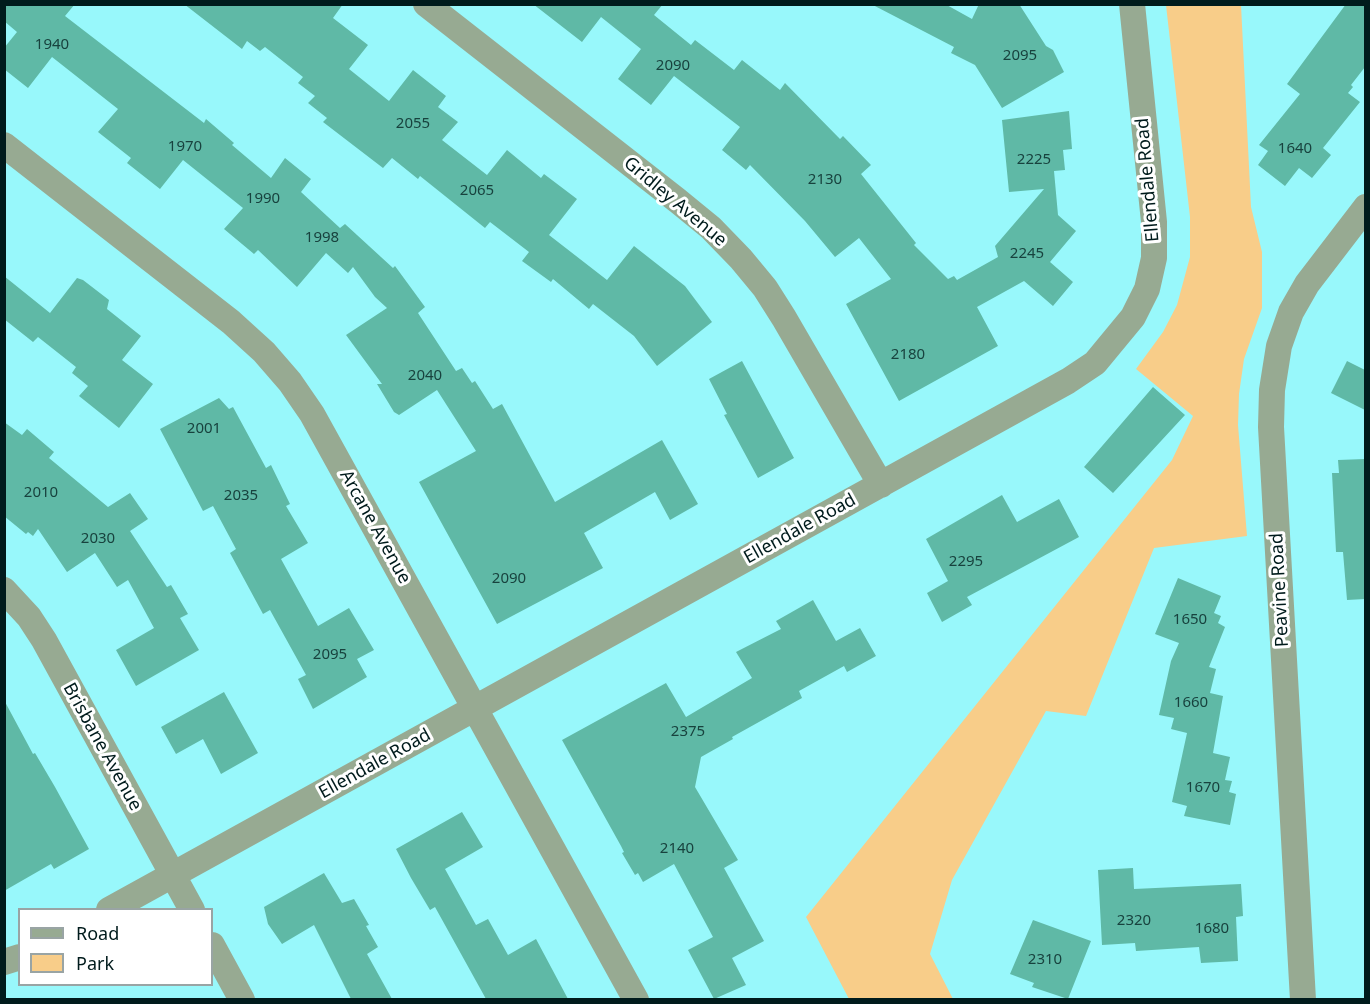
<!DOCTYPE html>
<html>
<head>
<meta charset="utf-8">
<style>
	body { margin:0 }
	#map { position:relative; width:1370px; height:1004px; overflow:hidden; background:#98f8fb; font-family:"Noto Sans",sans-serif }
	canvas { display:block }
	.frame { position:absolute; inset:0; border:6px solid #001b1c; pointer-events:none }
	.legend { position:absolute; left:18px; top:908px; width:195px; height:78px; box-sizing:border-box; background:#fff; border:2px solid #99a4a4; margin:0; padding:8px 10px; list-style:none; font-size:18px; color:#001b1c }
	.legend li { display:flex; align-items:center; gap:12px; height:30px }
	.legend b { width:30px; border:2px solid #99a4a4 }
</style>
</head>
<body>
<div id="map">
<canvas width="1370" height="1004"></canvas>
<div class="frame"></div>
<ul class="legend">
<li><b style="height:8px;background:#97aa92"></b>Road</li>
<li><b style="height:16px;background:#f8cd89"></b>Park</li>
</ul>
</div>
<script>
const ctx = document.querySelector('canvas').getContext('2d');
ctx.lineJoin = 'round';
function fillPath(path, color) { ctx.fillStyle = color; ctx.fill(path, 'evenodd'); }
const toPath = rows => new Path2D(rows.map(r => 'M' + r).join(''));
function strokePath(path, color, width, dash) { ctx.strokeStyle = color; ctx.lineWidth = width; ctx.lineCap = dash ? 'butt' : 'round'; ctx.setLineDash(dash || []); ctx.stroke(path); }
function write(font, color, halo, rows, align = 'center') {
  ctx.font = font + ' "Noto Sans",sans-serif'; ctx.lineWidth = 6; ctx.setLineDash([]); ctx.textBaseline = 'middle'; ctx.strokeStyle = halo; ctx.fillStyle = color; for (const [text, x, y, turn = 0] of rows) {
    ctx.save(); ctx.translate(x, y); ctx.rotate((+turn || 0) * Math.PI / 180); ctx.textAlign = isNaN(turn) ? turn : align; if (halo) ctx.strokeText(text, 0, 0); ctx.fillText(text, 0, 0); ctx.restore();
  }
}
fillPath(toPath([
	[1166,5,1241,5,1251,207,1262,252,1262,308,1244,359,1239,394,1238,425,1247,536,1154,548,1086,716,1046,711,952,880,930,954,953,999,849,999,806,917,1172,460,1193,416,1136,369,1163,332,1177,305,1190,257,1190,217]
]), '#f8cd89');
fillPath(toPath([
	[4,4,75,4,65,16,204,123,206,119,234,143,232,145,271,178,285,158,311,179,301,192,340,228,345,224,393,268,395,266,425,307,418,313,456,371,462,368,472,383,475,381,493,409,502,404,555,502,662,440,698,504,670,520,655,492,584,533,603,568,497,624,419,482,476,451,437,390,399,415,394,412,377,384,382,384,346,335,387,308,375,297,353,267,348,273,326,253,297,287,258,250,254,254,224,229,243,208,183,160,160,189,127,163,131,158,98,132,118,109,52,57,28,88,4,69,4,48,17,32,4,21],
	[184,4,343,4,333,18,368,45,349,69,389,101,413,70,446,96,438,107,458,122,442,140,487,175,507,150,541,178,544,174,577,199,549,235,607,280,634,246,685,286,712,322,657,366,634,336,593,304,589,309,553,279,551,282,522,261,529,252,490,222,485,228,420,176,418,179,392,158,383,168,323,122,327,118,308,103,315,96,298,83,303,77,265,47,260,51,247,41,242,49],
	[533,4,663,4,654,15,691,45,695,40,734,70,742,60,780,90,785,83,840,139,843,136,871,165,861,174,916,243,914,245,948,279,954,276,957,280,998,257,995,246,1044,189,1009,192,1002,120,1069,111,1072,149,1063,150,1065,170,1054,171,1058,215,1076,231,1050,262,1073,282,1053,306,1024,281,977,307,998,346,899,401,846,304,891,279,859,238,835,257,805,221,750,165,746,170,722,150,740,127,674,76,651,105,618,79,641,49,601,17,582,42],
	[871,4,945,4,972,19,979,4,1019,4,1046,46,1053,50,1064,72,1002,108,975,65,951,53,954,47],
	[1346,4,1365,4,1365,67,1351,85,1353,87,1348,93,1360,102,1323,148,1331,155,1312,178,1299,168,1285,186,1258,165,1268,151,1259,145,1300,94,1287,84],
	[4,276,50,313,77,278,83,280,109,300,107,309,141,336,122,360,153,384,119,428,79,396,88,386,72,373,76,367,38,337,33,342,4,319],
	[742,361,794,458,758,478,724,415,727,414,709,379],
	[1347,361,1365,370,1365,410,1331,393],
	[1153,387,1185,415,1113,493,1084,467],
	[219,398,229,409,233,407,266,468,271,465,290,504,286,506,308,543,281,559,318,626,349,608,374,650,357,659,367,677,313,709,298,679,306,675,270,610,263,614,230,553,236,549,213,506,203,511,160,429],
	[4,422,22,435,27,429,54,452,49,458,108,507,130,493,148,519,130,531,167,587,171,585,188,614,180,618,199,650,136,686,116,650,154,628,128,580,117,587,95,553,67,572,38,529,33,536,28,532,26,534,4,516],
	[1365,459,1365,599,1347,600,1343,552,1336,552,1332,473,1339,473,1338,460],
	[1002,495,1017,522,1059,499,1079,537,967,597,972,605,942,622,927,593,948,581,926,539],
	[1178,578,1221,596,1214,613,1221,616,1218,623,1225,627,1209,667,1216,669,1210,693,1223,696,1213,753,1230,757,1225,780,1232,781,1229,792,1236,794,1230,825,1184,816,1187,806,1172,802,1187,733,1171,729,1174,718,1159,715,1171,661,1179,643,1155,634],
	[813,600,836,641,860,628,876,656,847,672,844,666,799,691,802,698,732,737,733,739,701,757,695,787,738,860,724,868,764,941,732,958,746,985,714,999,688,950,713,937,674,864,643,882,638,873,635,875,622,853,624,852,621,846,562,740,666,683,686,717,752,678,736,652,781,629,776,621],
	[224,692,258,753,221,774,203,739,176,754,161,727],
	[4,700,33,754,35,753,55,787,89,849,54,869,51,864,4,891],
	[462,812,483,847,445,869,476,925,488,919,508,955,536,939,568,999,486,999,435,907,430,910,411,878,396,849],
	[1133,868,1134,889,1241,884,1243,916,1236,917,1238,961,1201,963,1199,947,1136,951,1135,943,1102,945,1098,870],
	[324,873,342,903,354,899,369,925,366,926,378,947,367,954,392,999,351,999,314,925,282,944,268,924,264,907],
	[1033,920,1091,941,1068,999,1032,987,1034,983,1010,974]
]), '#5fb9a6');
strokePath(toPath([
	[426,4,678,201,711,228,741,259,765,288,784,318,881,485],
	[4,145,231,322,264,352,290,382,312,414,636,1000],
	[4,590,29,617,44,640,192,910],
	[109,910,1068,381,1095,363,1133,317,1147,289,1154,258,1154,222,1132,4],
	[212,945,242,1000],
	[4,962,20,957],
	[1303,1000,1271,427,1272,390,1279,346,1291,312,1307,284,1366,207]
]), '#97aa92', 26);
write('15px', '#18423e', null, [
	["1940",52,45],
	["2095",1020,56],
	["2090",673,66],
	["2055",413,124],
	["1970",185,147],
	["1640",1295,149],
	["2225",1034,160],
	["2130",825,180],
	["2065",477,191],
	["1990",263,199],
	["1998",322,238],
	["2245",1027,254],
	["2180",908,355],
	["2040",425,376],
	["2001",204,429],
	["2010",41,493],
	["2035",241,496],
	["2030",98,539],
	["2295",966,562],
	["2090",509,579],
	["1650",1190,620],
	["2095",330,655],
	["1660",1191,703],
	["2375",688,732],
	["1670",1203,788],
	["2140",677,849],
	["2320",1134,921],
	["1680",1212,929],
	["2310",1045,960]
]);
write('18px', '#001b1c', '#fff', [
	["Ellendale Road",1148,180,-95],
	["Gridley Avenue",675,202,40],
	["Arcane Avenue",375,527,61],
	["Ellendale Road",800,529,-29],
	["Peavine Road",1280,590,-93],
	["Brisbane Avenue",102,747,61],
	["Ellendale Road",375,764,-29]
]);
</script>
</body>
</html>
